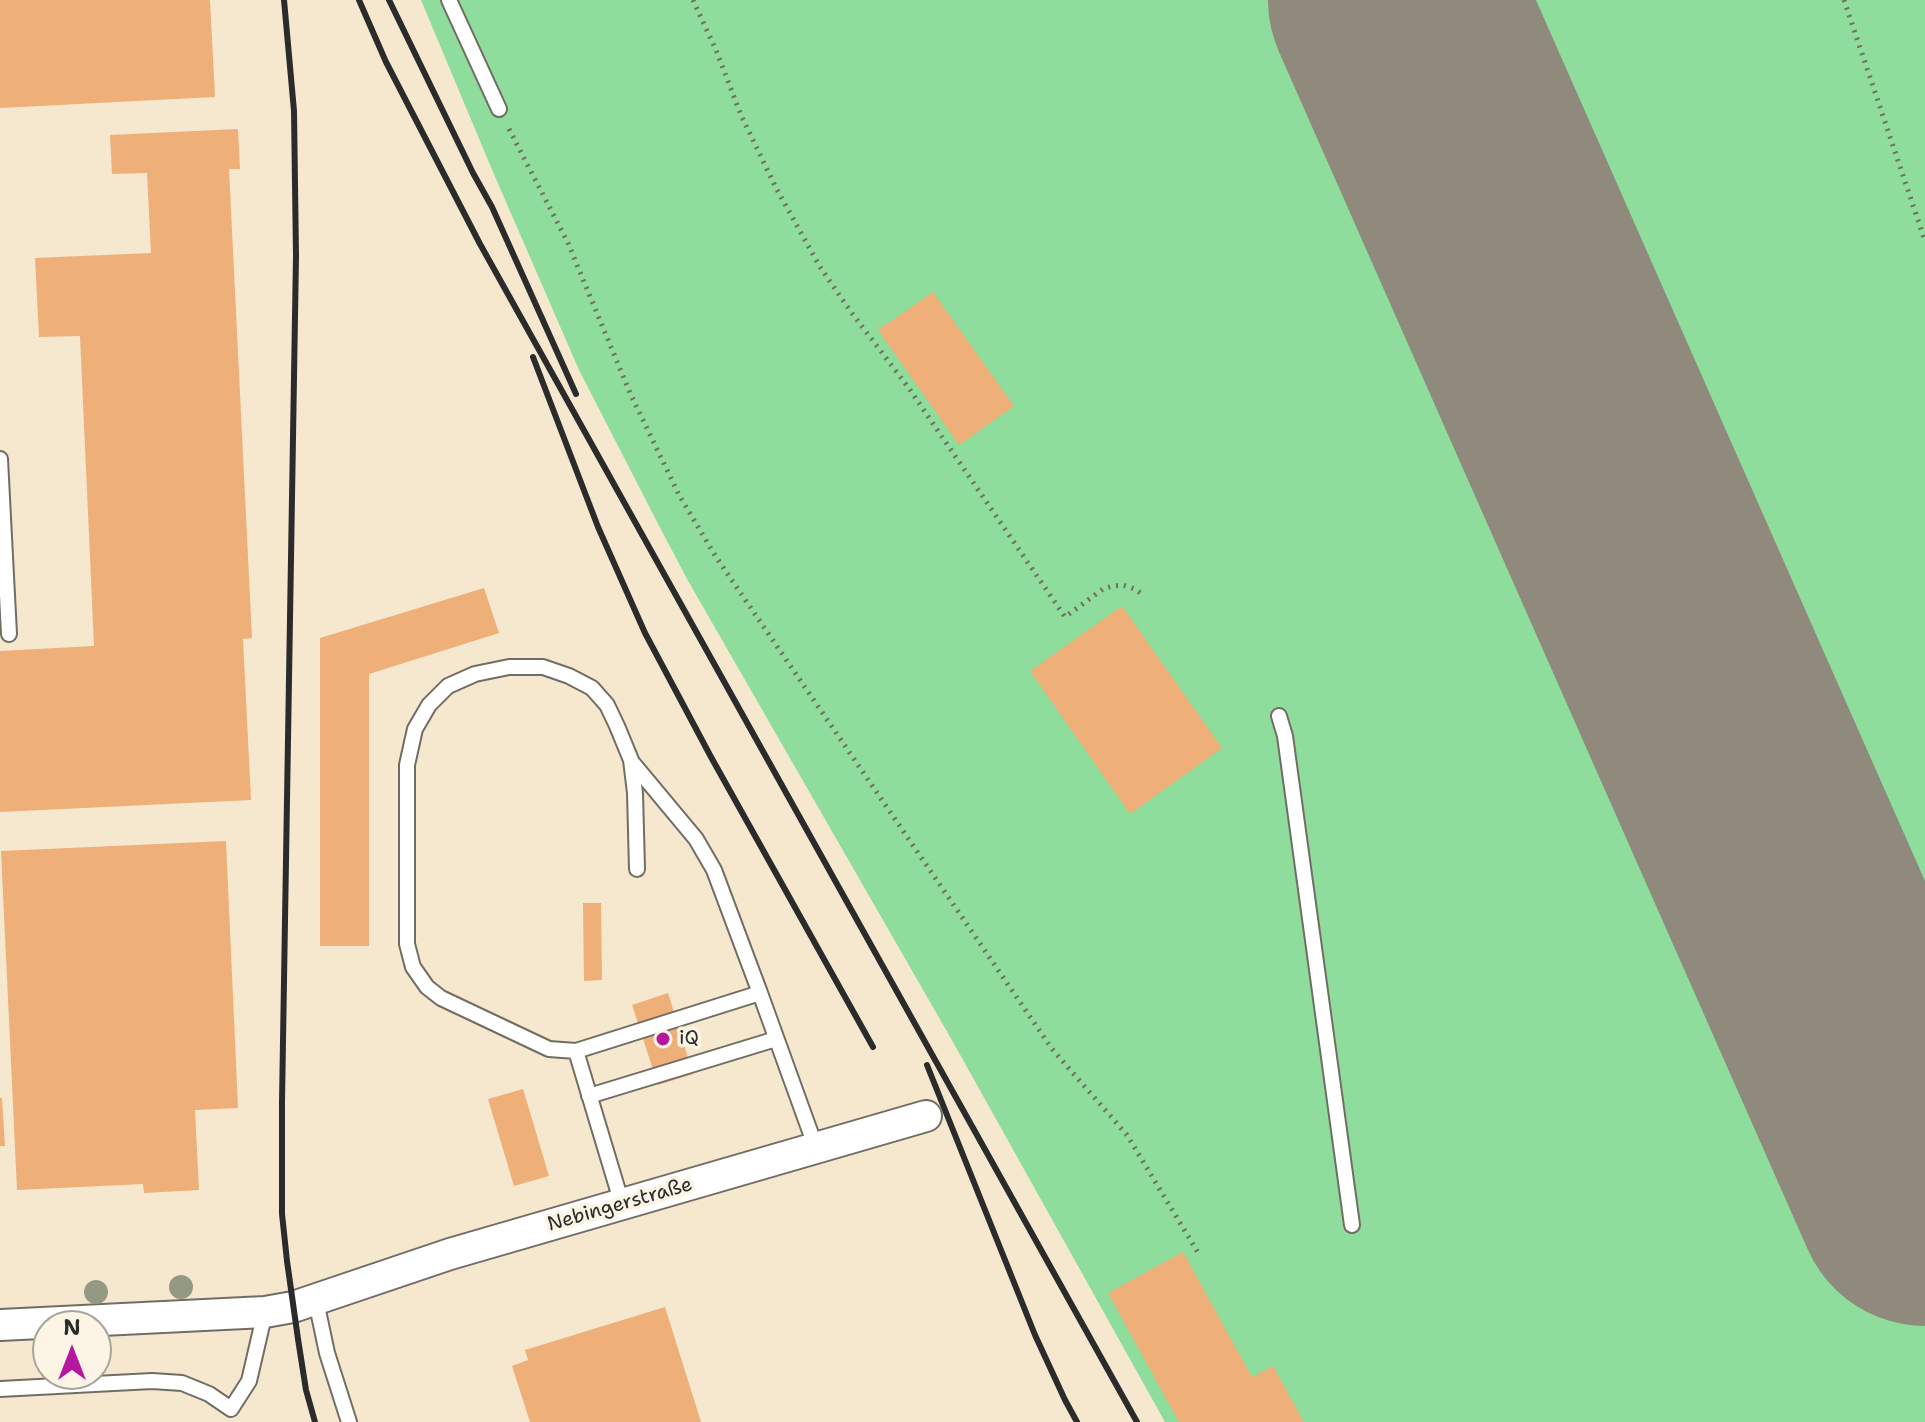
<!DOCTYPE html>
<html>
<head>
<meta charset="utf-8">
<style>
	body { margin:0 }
	#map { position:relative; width:1925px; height:1422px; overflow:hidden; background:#f6e8cf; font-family:"Shantell Sans",sans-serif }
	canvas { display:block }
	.north { position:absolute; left:32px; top:1310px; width:80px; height:80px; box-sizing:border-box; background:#fcf5e5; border:2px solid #a8a49b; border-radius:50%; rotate:0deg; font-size:22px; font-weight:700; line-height:32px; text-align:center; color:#2b2b2b }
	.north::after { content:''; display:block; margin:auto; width:28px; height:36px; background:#b5179e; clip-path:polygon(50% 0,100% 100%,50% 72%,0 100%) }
</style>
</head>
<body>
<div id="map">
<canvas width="1925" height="1422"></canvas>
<div class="north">N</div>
</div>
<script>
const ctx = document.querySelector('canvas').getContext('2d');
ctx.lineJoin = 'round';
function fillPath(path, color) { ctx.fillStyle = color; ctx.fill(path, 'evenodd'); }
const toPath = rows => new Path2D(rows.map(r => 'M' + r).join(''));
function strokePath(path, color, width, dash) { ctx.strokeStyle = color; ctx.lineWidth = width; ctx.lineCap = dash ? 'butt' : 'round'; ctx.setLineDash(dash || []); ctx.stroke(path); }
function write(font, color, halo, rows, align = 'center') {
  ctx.font = font + ' "Shantell Sans",sans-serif'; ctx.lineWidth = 7; ctx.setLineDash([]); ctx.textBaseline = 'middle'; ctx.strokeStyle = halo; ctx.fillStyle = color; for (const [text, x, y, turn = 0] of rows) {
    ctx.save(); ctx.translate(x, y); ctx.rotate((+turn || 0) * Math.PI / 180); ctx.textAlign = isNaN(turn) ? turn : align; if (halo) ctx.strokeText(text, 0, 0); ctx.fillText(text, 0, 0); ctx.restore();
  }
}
fillPath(toPath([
	[421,0,1925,0,1925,1422,1165,1422,953,1042,687,579,655,518,579,370,493,172]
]), '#8edd9c');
strokePath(toPath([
	[1396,0,1925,1198]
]), '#908a7d', 256);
fillPath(toPath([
	[0,0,210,0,215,97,0,108],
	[238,129,240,169,229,169,252,638,243,639,251,800,0,812,0,651,94,646,80,336,39,337,35,258,151,253,147,173,112,174,110,135],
	[933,292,1014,406,959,445,878,330],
	[484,588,499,633,369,674,369,946,320,946,320,638],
	[1122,606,1222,748,1130,814,1030,671],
	[226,841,238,1108,195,1110,199,1190,144,1193,143,1184,17,1190,1,851],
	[583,903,601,903,602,980,584,981],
	[668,993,693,1074,658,1085,632,1005],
	[523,1089,549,1176,514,1186,488,1099],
	[0,1098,2,1098,5,1146,0,1146],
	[1183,1252,1252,1377,1273,1366,1304,1422,1179,1422,1108,1293],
	[665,1307,701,1422,530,1422,512,1366,528,1360,525,1350]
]), '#eeaf78');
const lane = toPath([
	[449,0,499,109],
	[0,459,9,634],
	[1279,716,1285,736,1352,1225],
	[631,761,696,839,714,870,760,993],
	[576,1051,549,1049,441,998,427,987,413,967,407,944,407,765,415,729,429,705,448,686,475,674,509,667,543,667,569,676,592,688,607,705,617,726,631,760,635,793,637,869],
	[589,1096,776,1039],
	[622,1204,576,1051,760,993,816,1148],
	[316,1301,327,1353,349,1422],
	[0,1389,152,1381,182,1383,209,1394,231,1409,249,1381,265,1312]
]);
const street = toPath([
	[0,1325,265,1312,293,1307,450,1254,926,1116]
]);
strokePath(lane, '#726d64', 18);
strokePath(street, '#726d64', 34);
strokePath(toPath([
	[693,0,716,50,741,115,776,188,820,267,851,312,908,387,1065,617,1103,589,1113,586,1123,585,1135,589,1143,595],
	[1844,0,1925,241],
	[509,129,568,243,630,393,679,495,716,557,1052,1049,1127,1135,1200,1256]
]), '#726d64', 5, [2, 6]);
strokePath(lane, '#fff', 14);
strokePath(street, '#fff', 30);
strokePath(toPath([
	[284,0,294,111,296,256,282,1101,282,1214,287,1261,298,1339,306,1390,315,1422],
	[359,0,386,62,480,244,1137,1422],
	[389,0,473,173,492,207,576,394],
	[533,357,598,527,645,633,711,757,873,1047],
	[927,1065,1035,1335,1065,1400,1077,1422]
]), '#2b2b2b', 6);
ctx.fillStyle = '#949984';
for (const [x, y] of [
	[181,1287],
	[96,1292]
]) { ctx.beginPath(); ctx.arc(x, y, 12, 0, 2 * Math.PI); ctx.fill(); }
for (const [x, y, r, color] of [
	[663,1039,8,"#b5179e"]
]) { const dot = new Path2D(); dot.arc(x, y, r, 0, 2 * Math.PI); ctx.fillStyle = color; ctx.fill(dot); strokePath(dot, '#fcf5e5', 3); }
write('20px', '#2b2b2b', '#fcf5e5', [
	["iQ",679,1039]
], 'left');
write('20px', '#2b2b2b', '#fcf5e5', [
	["Nebingerstraße",620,1205,-16]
]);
</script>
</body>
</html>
